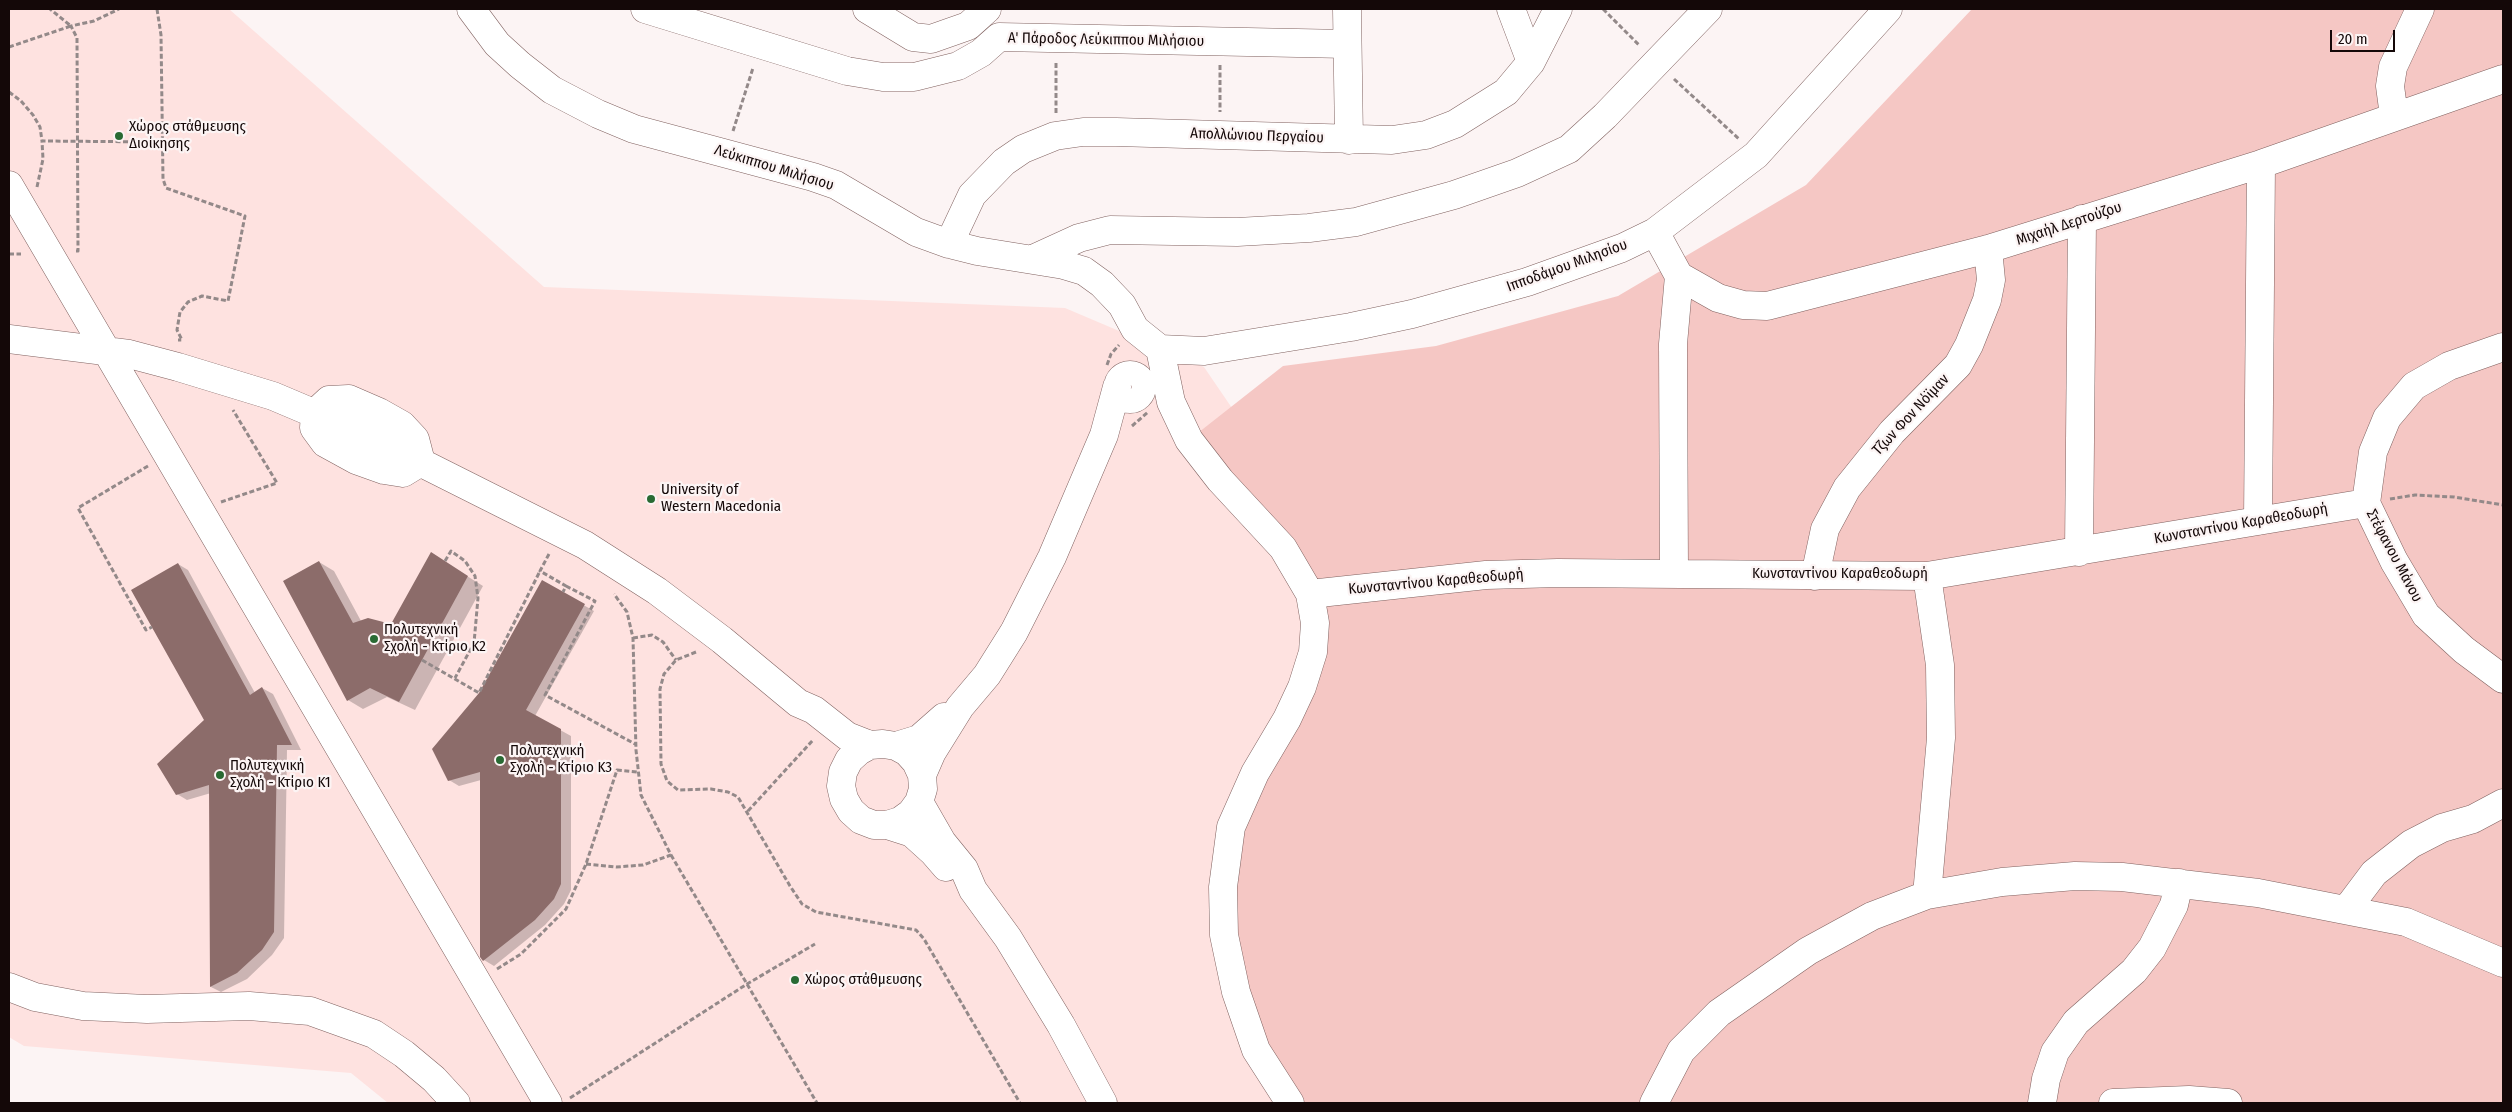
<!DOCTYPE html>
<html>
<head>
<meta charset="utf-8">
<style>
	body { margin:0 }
	#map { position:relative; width:2512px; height:1112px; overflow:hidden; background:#fcf4f4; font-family:"Fira Sans Condensed",sans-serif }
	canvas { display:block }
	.frame { position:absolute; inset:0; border:10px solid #140808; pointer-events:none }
	.scale { position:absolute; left:2330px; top:30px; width:65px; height:22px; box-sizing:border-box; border:2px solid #140808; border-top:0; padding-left:6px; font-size:15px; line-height:18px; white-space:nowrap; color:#140808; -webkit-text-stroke:4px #fcf4f4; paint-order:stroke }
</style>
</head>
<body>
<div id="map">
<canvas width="2512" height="1112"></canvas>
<div class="frame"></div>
<div class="scale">20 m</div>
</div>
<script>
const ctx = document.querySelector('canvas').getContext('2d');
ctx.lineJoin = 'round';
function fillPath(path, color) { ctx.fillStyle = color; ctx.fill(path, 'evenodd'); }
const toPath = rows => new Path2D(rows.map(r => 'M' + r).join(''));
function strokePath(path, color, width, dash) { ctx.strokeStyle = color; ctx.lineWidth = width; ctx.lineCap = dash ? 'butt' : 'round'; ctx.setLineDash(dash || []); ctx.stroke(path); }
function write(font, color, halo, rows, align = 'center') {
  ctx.font = font + ' "Fira Sans Condensed",sans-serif'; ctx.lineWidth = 4.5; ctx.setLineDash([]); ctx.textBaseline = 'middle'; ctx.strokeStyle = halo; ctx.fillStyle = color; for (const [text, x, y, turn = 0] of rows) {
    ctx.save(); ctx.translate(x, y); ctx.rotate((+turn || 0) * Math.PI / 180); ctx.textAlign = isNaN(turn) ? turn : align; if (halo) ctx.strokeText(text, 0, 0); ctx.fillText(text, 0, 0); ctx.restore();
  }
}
fillPath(toPath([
	[9,9,229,9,544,287,1065,308,1204,367,1384,631,1375,1103,388,1103,351,1073,24,1046,9,1037]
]), '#fee2e0');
fillPath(toPath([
	[1972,9,2503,9,2503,1103,1290,1103,1236,992,1231,827,1287,719,1310,594,1189,440,1283,366,1436,346,1618,296,1806,185]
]), '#f5c7c4');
fillPath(toPath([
	[319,562,334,571,361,621,391,626,446,563,483,586,415,710,387,697,363,709,348,700],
	[178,564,188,570,255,693,262,688,273,694,301,750,287,750,284,938,272,955,247,979,221,992,211,987,211,793,187,800,177,794,206,720],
	[543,582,594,611,535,716,571,736,571,890,564,904,545,925,494,966,484,960,481,780,459,786,449,780,480,694]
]), '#0003');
fillPath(toPath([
	[431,552,468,576,399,702,370,688,347,701,283,581,319,561,353,623,368,618,391,624],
	[178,563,250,695,262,687,292,745,277,745,274,932,262,950,237,973,210,987,209,785,176,795,157,764,204,720,131,590],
	[542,580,585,604,526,710,561,729,561,884,554,899,535,920,483,961,480,957,480,772,448,781,432,749,479,693]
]), '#8c6c6a');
const minor = toPath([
	[471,9,497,44,520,65,552,90,598,114,634,129,813,177,836,185,916,232,949,244,977,251,1064,265,1084,271,1102,284,1122,305,1135,329,1160,349],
	[645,9,847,71,883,77,914,77,958,66,981,53,999,37,1347,44],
	[867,9,913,37,931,39,968,26,987,9],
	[1347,9,1349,140],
	[1511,9,1531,62],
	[2394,116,2390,86,2393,67,2420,9],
	[9,185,548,1103],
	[1655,232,1679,276,1718,298,1743,305,1767,306,1988,249,2261,164,2503,79],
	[949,244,972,195,1004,162,1023,149,1055,136,1083,132,1116,132,1392,140,1426,135,1455,124,1506,92,1531,62,1558,9],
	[1033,259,1079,238,1110,230,1237,232,1309,228,1356,222,1454,195,1517,173,1569,149,1605,116,1708,9],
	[9,339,129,354,178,367,273,396,370,437,585,545,657,591,722,640,798,703,814,710,847,736,870,745],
	[2503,347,2449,366,2414,386,2387,418,2373,452,2366,503,2394,561,2426,615,2464,650,2503,679],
	[1160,349,1204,351,1351,327,1412,314,1527,282,1622,248,1655,232,1756,155,1888,9],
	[1160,349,1171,402,1189,440,1220,480,1283,548,1310,594,1315,623,1313,652,1302,687,1287,719,1255,773,1231,827,1223,887,1224,935,1236,992,1256,1050,1290,1103],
	'1118 387a12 12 0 1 1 24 0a12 12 0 1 1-24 0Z',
	[349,399,379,412,402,425,415,439,421,462,403,473,384,470,356,460,325,443,314,428,315,413,329,400,349,399],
	[2258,521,2261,164],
	[2079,552,2082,219],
	[1674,573,1673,344,1679,276],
	[1815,576,1825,529,1847,488,1892,432,1958,365,1969,345,1987,300,1991,280,1988,249],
	[1927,576,1940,665,1941,738,1927,895],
	[1310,594,1486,575,1558,573,1927,576,2366,503],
	[896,746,907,752,916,762,922,775,923,789,919,802,911,813,900,821,887,825,874,825,861,820,851,811,844,799,841,786,843,772,849,760,859,751,870,745,883,744,896,746,919,739,944,717],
	[922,775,932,752,960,707,987,675,1014,632,1052,557,1104,435,1117,387],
	[919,802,942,842,964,869,973,890,1008,938,1061,1025,1103,1103],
	[887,825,912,833,933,852,946,867],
	[2347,909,2374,873,2411,844,2442,828,2473,819,2503,803],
	[9,987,35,997,83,1006,147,1009,249,1006,310,1011,374,1034,404,1054,434,1079,456,1103],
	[1654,1103,1681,1051,1719,1013,1808,951,1872,916,1927,895,2002,882,2075,876,2122,877,2258,893,2406,922,2503,963],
	[2042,1103,2046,1079,2055,1052,2076,1022,2134,971,2152,948,2174,905,2179,883],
	[2113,1103,2189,1100,2228,1103]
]);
strokePath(minor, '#816260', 29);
strokePath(toPath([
	[157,9,161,35,163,179,166,188,245,216,228,301,202,296,188,302,180,312,177,330,182,340,178,340],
	[1603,9,1639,45],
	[9,47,71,26,50,9],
	[1220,65,1220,112],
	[1674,79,1739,139],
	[9,92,21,101,33,115,40,127,42,141,164,142],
	[1056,113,1056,62],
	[733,131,753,68],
	[37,187,43,159,42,141],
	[76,251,78,251,77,38,71,26,94,21,119,9],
	[9,254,21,254],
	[1107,365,1111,354,1119,345],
	[1132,426,1148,412],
	[148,466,78,508,146,630,152,627],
	[2390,499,2415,495,2454,497,2503,505],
	[221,502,277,483,233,410],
	[549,554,540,571,566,586,563,592],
	[445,561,451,551,465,561,475,576,478,598,474,643,455,678],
	[566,586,595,601,545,695,635,744],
	[633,638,652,635,663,642,676,660],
	[696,652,676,660,664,674,660,689,661,764,667,781,678,790,711,789,728,792,738,797,790,886,802,904,816,912,916,930,924,939,1020,1103],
	[422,660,479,693,540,571],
	[748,811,813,740],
	[671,855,817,1103],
	[586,864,616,867,643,865,671,855,641,795,636,750,633,638,627,612,614,594],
	[497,969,521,954,566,909,586,864,617,770,637,772],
	[570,1098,747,984,815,944]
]), '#938989', 3, [5, 2.5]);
strokePath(minor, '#fff', 28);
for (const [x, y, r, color] of [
	[119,136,5,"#296a33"],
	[651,499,5,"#296a33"],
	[374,639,5,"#296a33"],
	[500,760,5,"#296a33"],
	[220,775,5,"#296a33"],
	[795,980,5,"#296a33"]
]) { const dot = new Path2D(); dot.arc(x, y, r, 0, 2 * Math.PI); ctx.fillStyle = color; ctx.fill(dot); strokePath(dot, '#fcf4f4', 2); }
write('15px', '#140808', '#fcf4f4', [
	["Α' Πάροδος Λεύκιππου Μιλήσιου",1106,40,1],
	["Απολλώνιου Περγαίου",1257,136,2],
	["Λεύκιππου Μιλήσιου",774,168,17],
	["Μιχαήλ Δερτούζου",2069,224,-18],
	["Ιπποδάμου Μιλησίου",1567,266,-20],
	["Τζων Φον Νόϊμαν",1911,415,-47],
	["Κωνσταντίνου Καραθεοδωρή",2241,524,-10],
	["Στέφανου Μάνου",2394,556,62],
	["Κωνσταντίνου Καραθεοδωρή",1840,574],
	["Κωνσταντίνου Καραθεοδωρή",1436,582,-5]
]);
write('15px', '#140808', '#fcf4f4', [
	["Χώρος στάθμευσης",129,127],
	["Διοίκησης",129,144],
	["University of",661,490],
	["Western Macedonia",661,507],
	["Πολυτεχνική",384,630],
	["Σχολή - Κτίριο Κ2",384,647],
	["Πολυτεχνική",510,751],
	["Σχολή - Κτίριο Κ3",510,768],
	["Πολυτεχνική",230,766],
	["Σχολή - Κτίριο Κ1",230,783],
	["Χώρος στάθμευσης",805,980]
], 'left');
</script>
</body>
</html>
